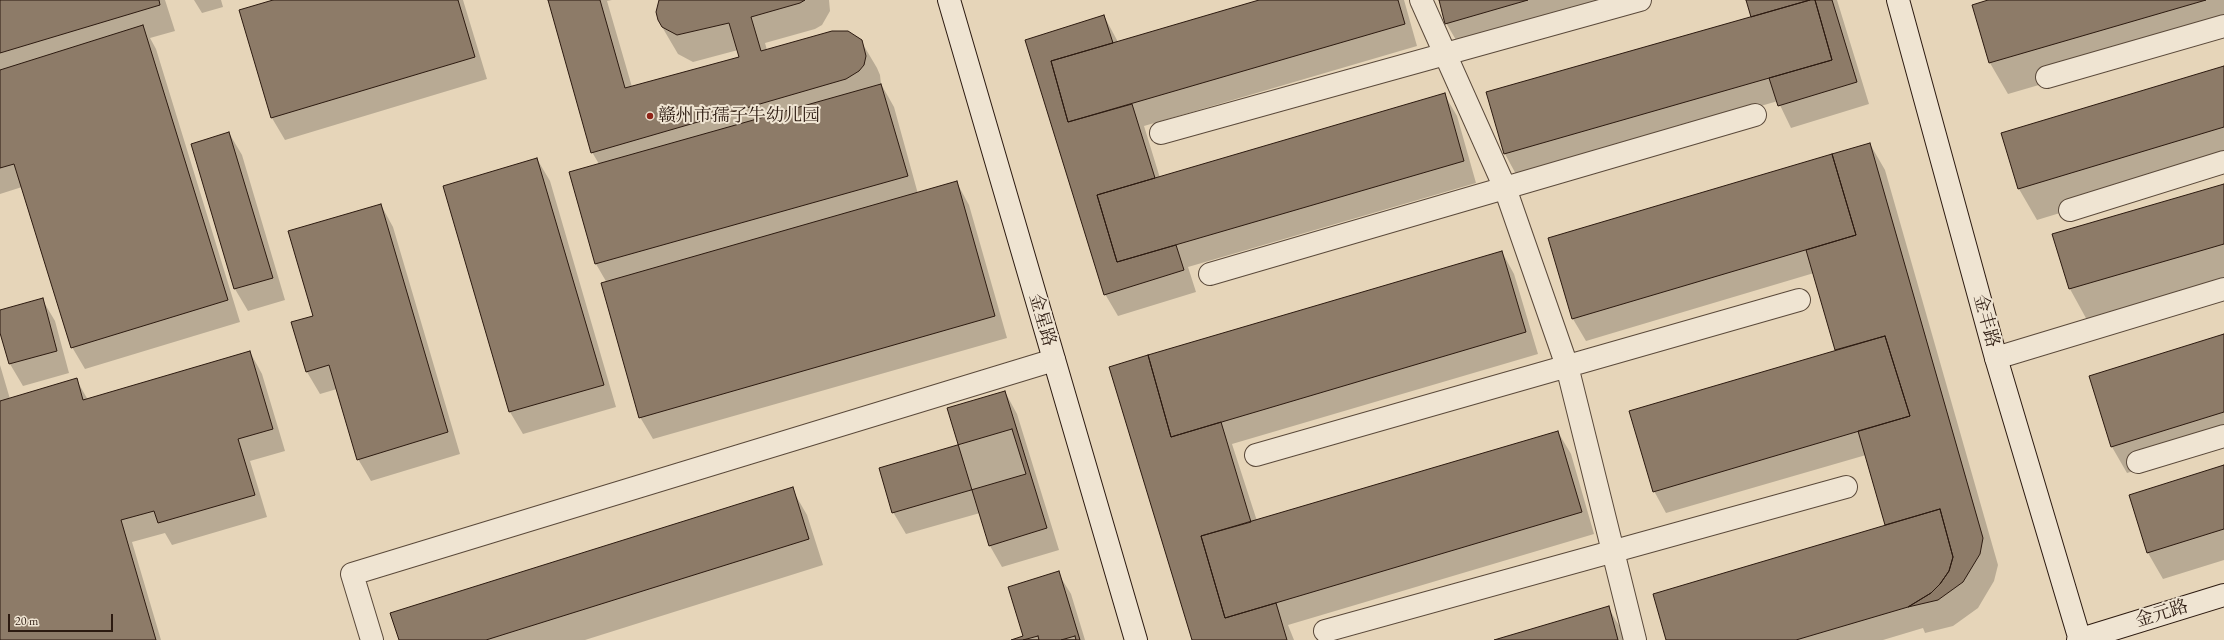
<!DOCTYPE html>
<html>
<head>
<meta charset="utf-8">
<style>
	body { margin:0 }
	#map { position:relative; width:2224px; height:640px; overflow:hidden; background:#e6d5b9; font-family:"EB Garamond",serif }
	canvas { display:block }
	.scale { position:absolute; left:8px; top:614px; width:105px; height:18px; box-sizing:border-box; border:2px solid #2c1a10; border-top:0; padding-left:5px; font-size:12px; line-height:14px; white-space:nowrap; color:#2c1a10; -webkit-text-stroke:3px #efe4d2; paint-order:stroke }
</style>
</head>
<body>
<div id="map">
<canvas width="2224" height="640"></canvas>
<div class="scale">20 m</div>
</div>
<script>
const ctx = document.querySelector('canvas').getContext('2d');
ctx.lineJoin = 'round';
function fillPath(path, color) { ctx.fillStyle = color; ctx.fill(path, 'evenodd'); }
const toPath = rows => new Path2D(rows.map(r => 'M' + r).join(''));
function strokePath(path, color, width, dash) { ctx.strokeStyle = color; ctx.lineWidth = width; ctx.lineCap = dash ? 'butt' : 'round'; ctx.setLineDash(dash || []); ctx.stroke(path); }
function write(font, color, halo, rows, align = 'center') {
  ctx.font = font + ' "EB Garamond","Noto Serif SC",serif'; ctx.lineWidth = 4; ctx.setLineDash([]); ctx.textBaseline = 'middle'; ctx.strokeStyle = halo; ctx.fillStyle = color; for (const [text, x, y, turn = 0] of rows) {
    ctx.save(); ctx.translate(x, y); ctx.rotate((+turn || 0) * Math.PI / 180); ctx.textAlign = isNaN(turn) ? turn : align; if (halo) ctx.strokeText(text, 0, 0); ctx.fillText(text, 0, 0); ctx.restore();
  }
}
fillPath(toPath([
	[0,0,165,0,175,31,150,38,156,49,240,322,85,369,72,347,22,187,0,194],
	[194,0,221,0,223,7,202,13],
	[276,0,463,0,487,79,285,140,272,118,240,11],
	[549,0,612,0,607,1,632,87,740,57,738,50,693,62,678,54,658,20,661,0,829,0,830,11,822,25,815,29,765,43,767,50,861,41,877,68,880,75,881,84,894,107,918,194,957,183,969,205,1007,338,653,439,640,417,607,283,596,264,599,164,592,152],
	[1262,0,1404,0,1417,46,1144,126,1160,178,1444,94,1457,116,1476,183,1188,267,1196,292,1118,316,1105,294,1026,40,1104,16,1118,42],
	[1440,0,1617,0,1459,45,1446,23],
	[1747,0,1837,0,1869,104,1791,128,1778,101,1517,176,1505,154,1752,18],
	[1992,0,2224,0,2224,31,2008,94,1990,63,1973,5],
	[2224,67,2224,163,2037,220,2019,189,2002,134],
	[229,133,242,155,285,300,248,311,235,289,192,144],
	[1870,144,1885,170,1998,565,1994,581,1978,608,1953,626,1925,633,1923,628,1883,640,1667,640,1887,526,1866,455,1666,513,1654,491,1837,351,1814,273,1586,341,1573,319],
	[537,159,550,181,616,407,523,434,510,412,444,186],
	[2224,185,2224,281,2087,320,2070,289,2053,234],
	[381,205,393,227,460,454,371,481,358,459,337,389,320,394,307,372,293,323,314,317],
	[1502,252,1514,274,1538,354,1232,444,1257,521,1558,432,1571,454,1594,534,1288,625,1294,640,1193,640,1110,368],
	[42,299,55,321,69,373,23,386,10,364,0,329,0,311],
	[2224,335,2224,443,2127,473,2112,447],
	[250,352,262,374,285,451,250,461,267,517,172,545,165,533,132,542,161,640,0,640,0,365,10,399,76,379,88,400],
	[1005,392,1017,414,1059,550,1002,567,990,546,980,513,906,534,893,512,959,445],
	[2224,466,2224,560,2163,579,2148,553,2130,496],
	[792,489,807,515,823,565,585,640,400,640],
	[1058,573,1071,594,1085,640,1014,640,1025,637],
	[1608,607,1621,629,1624,640,1498,640]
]), '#0003');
const building = toPath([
	[0,0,159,0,160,5,0,53,0,0],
	[273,0,458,0,475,57,271,118,239,10,273,0],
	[548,0,600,0,625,88,739,57,729,23,677,35,662,27,658,20,656,12,659,0,805,0,800,3,751,17,761,51,832,31,848,31,862,40,866,56,864,65,859,71,846,79,591,153,548,0],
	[1259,0,1398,0,1405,24,1068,122,1051,61,1259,0],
	[1439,0,1528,0,1445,24,1439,0],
	[1746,0,1810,0,1751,17,1746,0],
	[1810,0,1815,0,1832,60,1504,154,1486,92,1810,0],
	[1815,0,1832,0,1857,82,1778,106,1769,78,1832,60,1815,0],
	[1988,0,2206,0,1989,63,1972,5,1988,0],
	[1104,15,1113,43,1051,61,1068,122,1132,104,1155,178,1097,195,1117,262,1176,245,1184,270,1104,295,1025,40,1104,15],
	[143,25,228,300,71,348,14,164,0,168,0,70,143,25],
	[2224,66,2224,127,2018,189,2001,133,2224,66],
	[881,84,908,176,595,264,569,172,881,84],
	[1445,93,1464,161,1117,262,1097,195,1445,93],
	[229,132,273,278,234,289,191,144,229,132],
	[1870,143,1983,538,1980,554,1963,582,1938,600,1908,607,1931,593,1940,584,1949,571,1953,557,1940,509,1885,525,1858,431,1910,416,1885,336,1835,350,1806,250,1856,235,1832,154,1870,143],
	[1832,154,1856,235,1572,319,1548,238,1832,154],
	[537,158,604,385,509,412,443,186,537,158],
	[957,181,995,316,639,418,601,283,957,181],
	[2224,184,2224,244,2069,289,2052,234,2224,184],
	[381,204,448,432,357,460,329,365,306,372,291,322,313,316,288,231,381,204],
	[1502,251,1526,332,1171,437,1148,355,1502,251],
	[43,298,57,351,9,364,0,333,0,310,43,298],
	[2224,334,2224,412,2111,447,2089,376,2224,334],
	[1885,336,1910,416,1653,492,1629,411,1885,336],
	[250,351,273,429,238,439,255,495,158,523,154,511,121,520,156,640,0,640,0,401,77,378,83,400,250,351],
	[1148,355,1171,437,1221,422,1251,522,1201,536,1225,618,1276,603,1287,640,1192,640,1109,367,1148,355],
	[1005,391,1047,528,989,546,947,408,1005,391],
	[1012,429,1026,474,892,513,879,468,1012,429],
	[1558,431,1582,512,1225,618,1201,536,1558,431],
	[2224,465,2224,529,2147,553,2129,495,2224,465],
	[793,487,809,539,486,640,399,640,390,613,793,487],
	[1940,509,1953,557,1949,571,1940,584,1931,593,1908,607,1796,640,1666,640,1653,594,1940,509],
	[1059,571,1080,640,1011,640,1023,636,1008,587,1059,571],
	[1609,606,1618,640,1494,640,1609,606],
	[1038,636,1039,640,1023,640,1038,636],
	[1075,636,1076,640,1061,640,1075,636]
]);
fillPath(building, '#8d7b68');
strokePath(building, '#2c1a10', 1);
const street = toPath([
	[1421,0,1505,188,1567,366,1635,640],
	[2047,77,2224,26],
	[1161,133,1640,0],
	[2070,210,2224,162],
	[1210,274,1755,115],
	[1996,358,2224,289],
	[1256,455,1799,300],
	[2138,462,2224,436],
	[1325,631,1846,487],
	[372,640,352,574,1054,360]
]);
const secondary = toPath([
	[949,0,1136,640],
	[1898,0,1996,358,2080,640],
	[2078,640,2224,595]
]);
strokePath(street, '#5a493a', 24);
strokePath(secondary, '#2c1a10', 24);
strokePath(street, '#efe4d2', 22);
strokePath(secondary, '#efe4d2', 22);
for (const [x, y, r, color] of [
	[650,116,4,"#8f2418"]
]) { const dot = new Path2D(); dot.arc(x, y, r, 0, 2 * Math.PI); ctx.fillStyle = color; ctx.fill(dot); strokePath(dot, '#efe4d2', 1.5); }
write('18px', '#2c1a10', '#efe4d2', [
	["赣州市孺子牛幼儿园",658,116]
], 'left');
write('18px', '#2c1a10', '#efe4d2', [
	["金星路",1042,320,74],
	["金丰路",1986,321,75],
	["金元路",2162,614,-17]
]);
</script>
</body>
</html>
